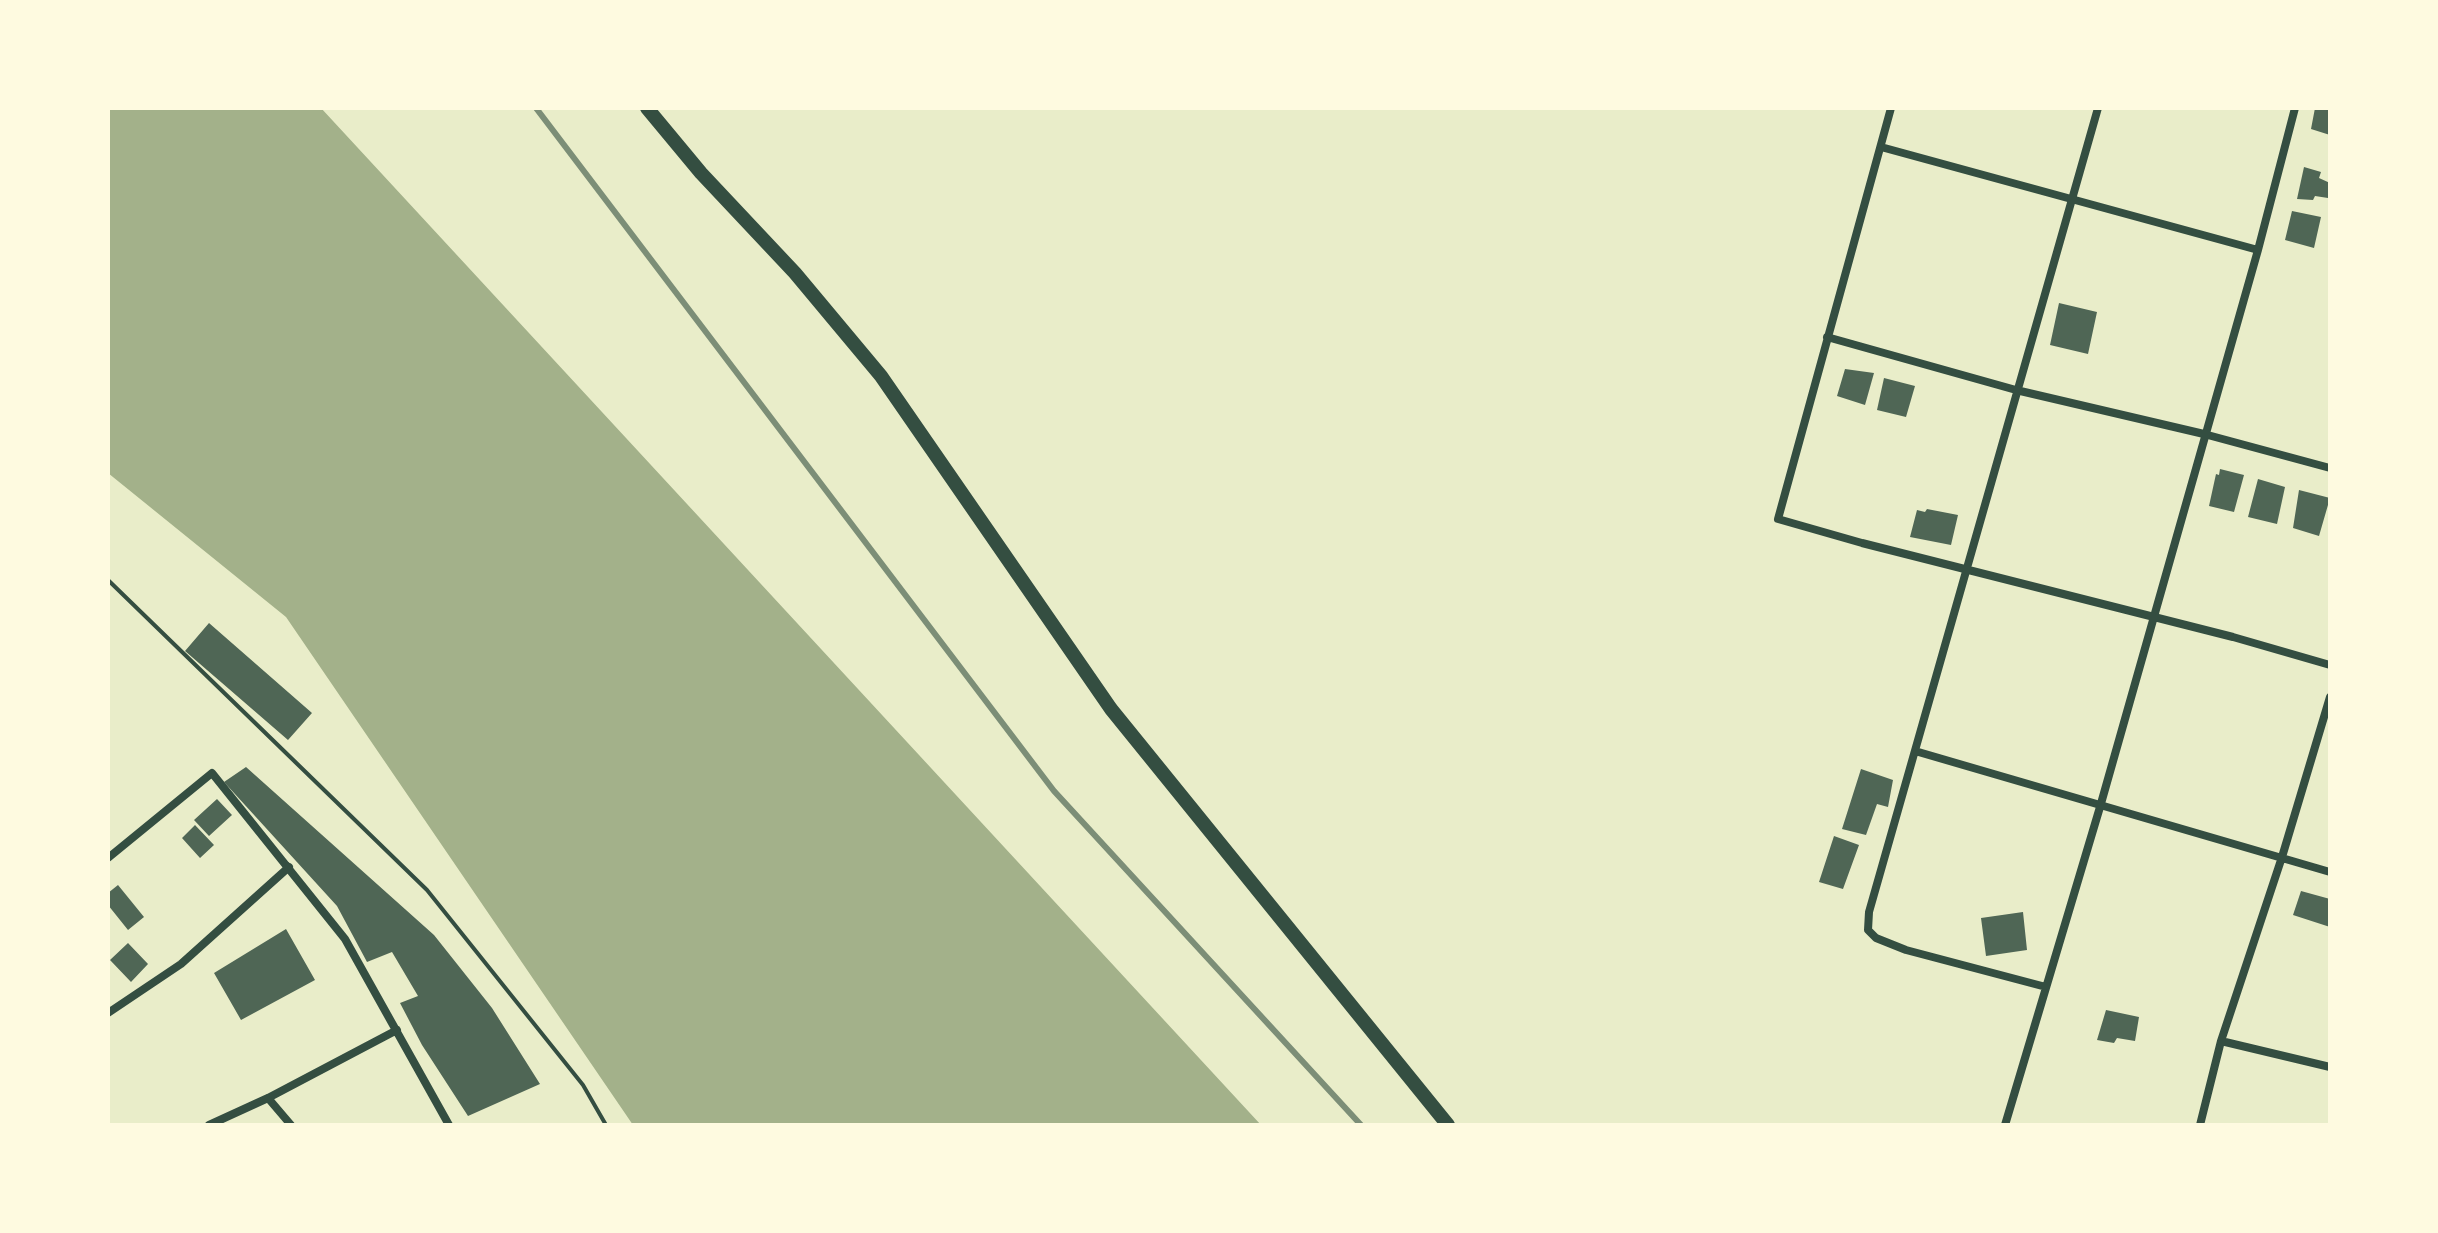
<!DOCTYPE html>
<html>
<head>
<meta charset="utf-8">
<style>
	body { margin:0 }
	#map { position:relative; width:2438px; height:1233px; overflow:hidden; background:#e9edc9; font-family:Inter,sans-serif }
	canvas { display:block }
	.frame { position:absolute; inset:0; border:110px solid #fefae0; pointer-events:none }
</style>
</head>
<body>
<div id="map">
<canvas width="2438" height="1233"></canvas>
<div class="frame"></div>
</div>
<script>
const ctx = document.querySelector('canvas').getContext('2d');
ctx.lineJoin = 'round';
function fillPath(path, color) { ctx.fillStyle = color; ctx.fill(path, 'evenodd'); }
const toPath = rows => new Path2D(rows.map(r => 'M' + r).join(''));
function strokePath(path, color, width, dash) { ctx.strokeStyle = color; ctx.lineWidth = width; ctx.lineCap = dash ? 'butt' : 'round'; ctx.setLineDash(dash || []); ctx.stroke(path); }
fillPath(toPath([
	[108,108,321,108,1261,1125,633,1125,286,617,108,473]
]), '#a3b18a');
fillPath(toPath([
	[2315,108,2330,108,2330,135,2311,129],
	[2304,167,2321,172,2319,178,2330,183,2328,198,2315,196,2313,200,2297,199],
	[2292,211,2321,217,2314,248,2285,240],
	[2059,303,2097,312,2088,354,2050,345],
	[1845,369,1874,373,1865,405,1837,396],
	[1884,378,1915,386,1906,417,1877,410],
	[2220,469,2244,475,2234,512,2209,506,2216,474,2219,475],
	[2258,479,2285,487,2277,524,2248,517],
	[2299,490,2330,498,2319,536,2293,528],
	[1927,509,1958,515,1951,545,1910,537,1917,510,1925,512],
	[209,623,312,713,288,740,185,651],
	[246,767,434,935,492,1008,540,1084,468,1116,422,1045,400,1003,418,996,392,952,367,962,337,906,224,782],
	[1861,769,1893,780,1888,807,1877,804,1866,835,1842,829],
	[217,799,232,815,209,836,194,820],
	[195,825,214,845,200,858,182,838],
	[1834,836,1859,845,1843,889,1819,882],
	[118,885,144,917,128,930,108,905,108,893],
	[2301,891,2330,899,2330,927,2293,915],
	[2023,912,2027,950,1986,956,1981,918],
	[286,929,315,980,241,1020,214,973],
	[128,943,148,964,131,982,110,960],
	[2106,1010,2139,1017,2135,1041,2117,1038,2114,1043,2097,1040]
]), '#4f6655');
strokePath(toPath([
	[108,580,427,890,583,1085,606,1125]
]), '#344e41', 4);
strokePath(toPath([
	[1891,108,1778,519,1862,543,2233,637,2330,665],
	[1881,147,2258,250],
	[1827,337,2016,390,2204,434,2330,468],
	[1915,751,2330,872],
	[108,858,212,773,345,939,449,1125],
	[2046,987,1906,950,1876,938,1868,930,1869,912,2098,108],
	[108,1013,181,964,289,867],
	[2221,1041,2330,1067],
	[268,1098,291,1125],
	[209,1125,268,1098,397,1030],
	[2005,1125,2100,807,2258,250,2295,108],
	[2200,1125,2221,1041,2282,857,2330,697]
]), '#344e41', 8);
strokePath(toPath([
	[647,108,701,173,795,273,881,376,1111,709,1448,1125]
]), '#344e41', 14);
strokePath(toPath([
	[536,108,1054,791,1361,1125]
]), '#7c8e77', 6);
</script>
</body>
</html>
